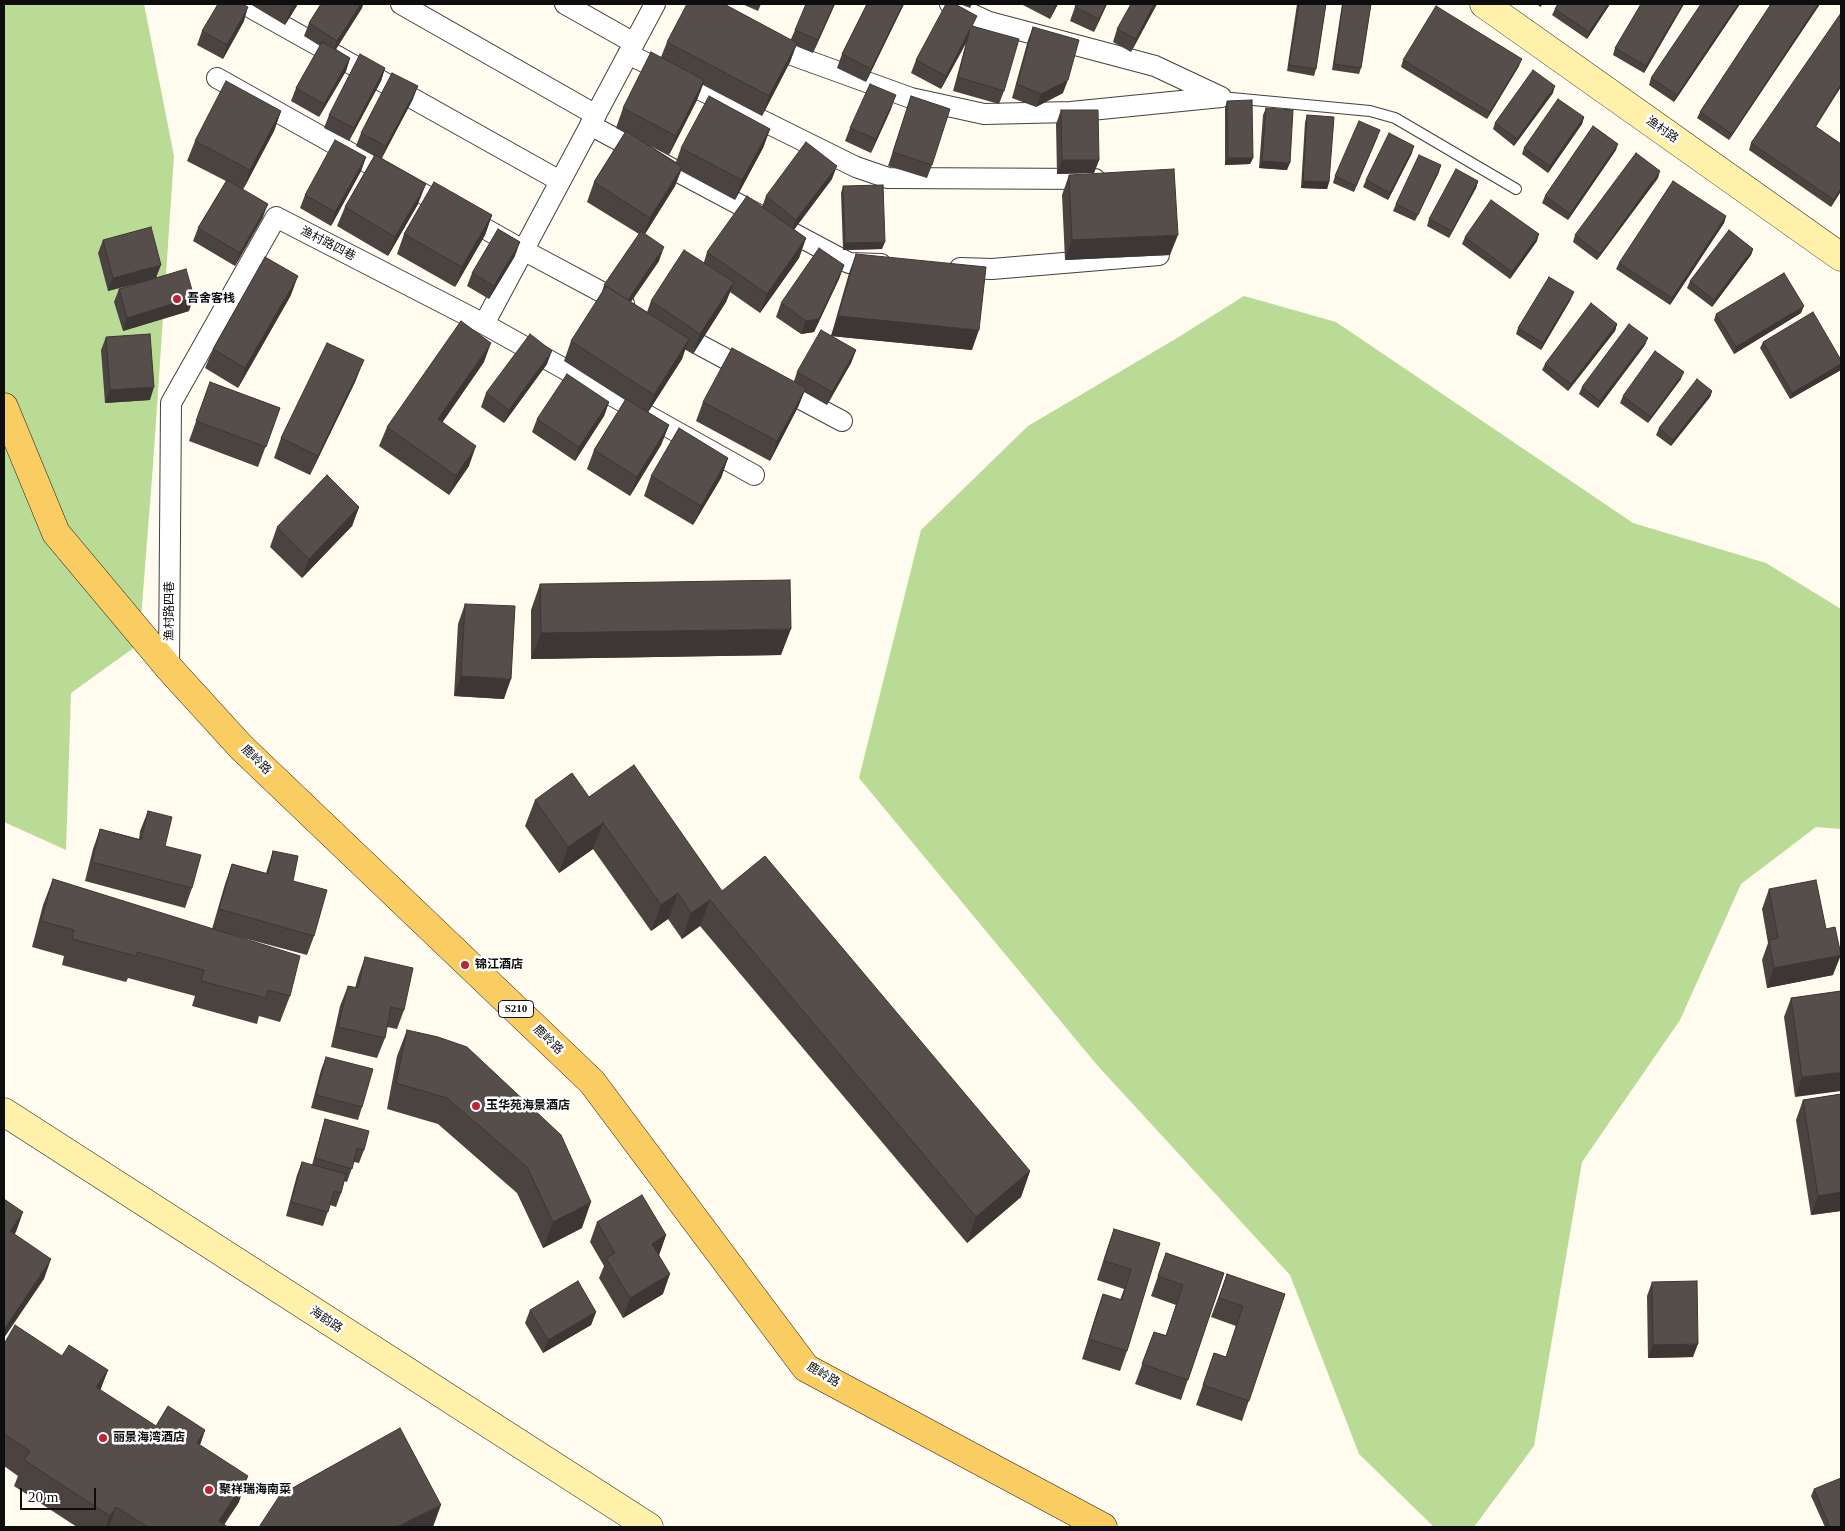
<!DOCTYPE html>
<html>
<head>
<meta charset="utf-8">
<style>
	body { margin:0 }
	#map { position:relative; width:1845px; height:1531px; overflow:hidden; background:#fffbee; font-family:"Times New Roman",serif }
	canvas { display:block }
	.frame { position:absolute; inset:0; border:5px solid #0e0e0e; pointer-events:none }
	.scale { position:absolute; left:20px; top:1488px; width:76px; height:22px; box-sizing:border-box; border:2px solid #0e0e0e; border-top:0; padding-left:6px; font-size:15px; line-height:18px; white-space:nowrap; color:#0e0e0e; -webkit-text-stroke:4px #fff; paint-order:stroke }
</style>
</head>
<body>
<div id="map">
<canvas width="1845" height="1531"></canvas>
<div class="frame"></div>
<div class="scale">20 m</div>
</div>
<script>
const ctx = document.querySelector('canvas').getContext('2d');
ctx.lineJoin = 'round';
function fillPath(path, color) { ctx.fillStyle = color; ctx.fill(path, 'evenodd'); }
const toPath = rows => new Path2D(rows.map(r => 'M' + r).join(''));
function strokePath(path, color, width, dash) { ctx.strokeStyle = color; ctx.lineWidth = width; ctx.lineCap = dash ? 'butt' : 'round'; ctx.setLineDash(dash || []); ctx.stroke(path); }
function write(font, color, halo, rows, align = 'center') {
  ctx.font = font + ' "Times New Roman","Noto Sans SC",serif'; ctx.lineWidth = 5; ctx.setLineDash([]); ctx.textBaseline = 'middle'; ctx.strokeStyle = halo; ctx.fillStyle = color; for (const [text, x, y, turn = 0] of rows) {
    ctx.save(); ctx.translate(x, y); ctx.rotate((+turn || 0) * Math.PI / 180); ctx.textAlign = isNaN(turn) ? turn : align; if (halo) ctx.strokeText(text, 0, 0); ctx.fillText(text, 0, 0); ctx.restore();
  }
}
fillPath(toPath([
	[4,4,144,4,174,156,153,465,139,644,71,693,66,850,4,822],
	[1244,296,1336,322,1633,523,1766,563,1841,609,1841,829,1816,827,1741,884,1680,1020,1582,1162,1534,1446,1474,1527,1434,1527,1359,1454,1290,1275,1097,1065,859,778,921,530,1028,426,1177,338]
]), '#b9db96');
const lane = toPath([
	[1221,97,1370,111,1395,118,1516,189]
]);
const street = toPath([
	[244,4,560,181],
	[401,4,596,115],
	[565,4,634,43],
	[950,4,989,22,1155,66,1221,97],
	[767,46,911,98,984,114,1071,112,1221,97],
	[628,54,856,167,888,178,1095,179],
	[217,78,523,250,624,304],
	[590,125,849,263,881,264],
	[960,268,992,269,1159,255],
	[484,324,754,475],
	[674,331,750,372],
	[778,387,842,421],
	[169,668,171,403,276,217,484,324,655,4]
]);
const secondary = toPath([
	[1484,4,1841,257],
	[4,1112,649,1527]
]);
const primary = toPath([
	[4,407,56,533,169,668,241,747,592,1082,806,1368,1103,1527]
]);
strokePath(lane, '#414141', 12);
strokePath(street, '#414141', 22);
strokePath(secondary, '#303030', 29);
strokePath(primary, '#1f1f1f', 29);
strokePath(lane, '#fff', 10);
strokePath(street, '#fff', 20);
strokePath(secondary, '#fff1a9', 28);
strokePath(primary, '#facd63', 28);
fillPath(toPath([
	[250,4,298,4,285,25],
	[321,4,363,4,362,8,336,49,350,58,346,71,319,117,291,101,296,88,320,46,304,36,309,23],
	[742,4,761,4,758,11],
	[835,4,813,53,796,46,790,62,762,116,703,85,697,100,669,155,649,145,676,162,681,148,770,129,763,148,735,200,681,171,675,186,645,234,659,261,631,302,647,312,651,301,704,262,707,252,762,207,766,196,832,179,794,230,806,238,799,258,760,313,730,292,726,302,693,354,685,349,682,359,648,412,669,425,661,445,630,496,587,469,594,450,625,400,564,361,571,341,601,295,604,285,639,234,587,202,594,182,625,133,616,128,623,108,661,57,667,42,791,39,795,30],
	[867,4,904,4,866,82,837,68,842,54],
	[960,4,972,4,970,8],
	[1021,4,1058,4,1050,19],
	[1076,4,1107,4,1094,32,1070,21],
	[1157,4,1131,52,1113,42,1117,29],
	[1297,4,1326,4,1316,69,1314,76,1287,71],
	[1342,4,1371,4,1361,68,1359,74,1332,70],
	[1536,4,1542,4,1541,7],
	[1558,4,1610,4,1587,39,1552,15,1555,9],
	[1684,4,1644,73,1613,55,1615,48],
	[1740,4,1674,102,1649,85,1651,78],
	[1771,4,1820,4,1729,140,1697,118,1700,112],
	[244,21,223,59,197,45,202,31],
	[974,26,1004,91,999,104,953,91,966,43,941,89,911,73,916,60],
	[1033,27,1063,93,1036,107,1012,98,1028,40],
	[1403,60,1519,66,1487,119,1401,67],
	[385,68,381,81,349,141,324,128,329,115],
	[1553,93,1514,146,1493,129,1495,123],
	[911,96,932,165,927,178,888,166],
	[413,99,382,158,418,204,388,256,337,226,345,207,374,156,356,146,361,133],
	[1227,101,1253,158,1250,164,1225,165,1225,108],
	[1266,108,1287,170,1259,168,1263,115],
	[891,109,871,153,845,141,850,128],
	[1061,110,1099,160,1094,173,1057,174,1056,124],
	[281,111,274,131,243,189,263,217,235,266,193,241,198,228,226,181,187,161,195,141],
	[1307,115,1329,182,1327,189,1301,188,1305,122],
	[1584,117,1582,124,1548,173,1522,154,1524,148],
	[1816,127,1841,144,1841,191,1831,207,1749,150,1751,143],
	[1378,136,1354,192,1333,183,1335,176],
	[1616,150,1568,220,1542,203,1545,196],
	[1412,153,1388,200,1363,187,1366,180],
	[366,157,361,171,331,226,300,208,305,195],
	[1439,172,1415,221,1393,211,1396,204],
	[1069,175,1170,255,1065,260,1062,195],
	[1658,178,1597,260,1573,242,1575,235],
	[1478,181,1476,188,1449,238,1427,226,1429,219],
	[843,186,882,249,843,250,841,193],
	[492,215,485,235,455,287,397,254,404,234],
	[1726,216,1724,223,1670,305,1616,269,1619,263],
	[1465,237,1537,241,1510,279,1462,244],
	[103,240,157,277,189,311,123,331,114,302,119,289,134,284,108,291,98,253],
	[1753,249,1751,255,1712,307,1687,288,1690,281],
	[856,254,972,350,831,336,856,350,851,363,827,405,804,392,798,407,770,461,696,421,703,402,794,381,797,372,831,336,849,273],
	[515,256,489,299,467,286,472,273],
	[844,265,839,279,814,332,801,334,776,317,781,303],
	[291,295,238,388,205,368,213,349],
	[1571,299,1541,350,1516,334,1518,328],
	[1801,313,1734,354,1714,320,1716,314],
	[1617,324,1615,331,1568,391,1542,370,1545,364],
	[106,337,150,400,105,403,101,350],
	[1763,342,1841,360,1841,370,1790,399,1760,348],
	[1645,345,1598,408,1579,394,1582,387],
	[484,362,442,422,469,466,449,495,379,446,387,427],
	[547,364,504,423,481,407,486,393],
	[1681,379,1648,423,1620,403,1623,396],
	[356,380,310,475,274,458,281,438],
	[210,382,280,408,258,467,189,441],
	[1712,391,1710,397,1671,446,1656,435,1659,428],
	[609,402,604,416,575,461,532,432,537,419],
	[728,458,721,478,693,525,644,496,651,476],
	[359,507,352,526,302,578,270,547,277,527],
	[540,584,781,655,531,659,531,610],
	[465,604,504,699,454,696,458,624],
	[589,797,722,891,1030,1171,1021,1197,967,1243,700,926,682,939,668,919,651,931,593,849,559,873,525,826,535,800],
	[148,811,165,846,192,888,185,908,85,881,93,849,100,829,139,839,140,831],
	[273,851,293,881,314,936,307,955,232,935,290,996,280,1022,259,1016,257,1024,192,1006,195,996,128,978,126,982,62,965,64,956,32,947,43,905,53,879,212,929,225,884,232,864,266,873],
	[1769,889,1833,975,1767,988,1762,960,1768,943,1762,909],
	[365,957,404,1010,397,1029,387,1027,385,1038,377,1058,331,1047,340,1006,348,986,355,988,358,977],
	[1841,991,1795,1097,1784,1017,1791,998],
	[407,1030,582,1228,543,1248,517,1193,438,1124,387,1109,397,1056],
	[326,1057,362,1107,358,1120,311,1108,321,1070],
	[1841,1094,1841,1211,1811,1215,1796,1120,1803,1100],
	[325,1119,364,1150,359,1163,354,1162,347,1182,344,1181,341,1193,336,1207,330,1205,323,1226,286,1216,297,1175,302,1162,312,1165,321,1132],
	[597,1222,666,1235,659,1255,663,1294,623,1318,599,1278,604,1266,590,1242],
	[1114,1229,1160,1243,1127,1351,1120,1371,1082,1359,1096,1314,1103,1294,1120,1300,1124,1289,1097,1280,1107,1249],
	[1166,1253,1224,1273,1181,1400,1135,1384,1154,1332,1166,1335,1176,1305,1151,1296],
	[1227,1274,1285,1294,1242,1421,1196,1405,1214,1353,1226,1357,1236,1326,1211,1317],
	[1652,1282,1693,1357,1648,1358,1647,1296],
	[530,1310,596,1312,591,1325,543,1353,525,1323],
	[4,1344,62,1356,108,1370,100,1390,156,1426,205,1430,200,1445,239,1502,224,1525,228,1527,77,1527,14,1486,18,1476,4,1466],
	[1814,1489,1841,1527,1825,1527,1811,1496]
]), '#4a4340');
fillPath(toPath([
	[293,4,298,4,285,25,292,6],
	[361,4,363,4,362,8,333,54,337,41],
	[834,4,835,4,813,53,818,40],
	[903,4,904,4,866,82,871,69],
	[1055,4,1058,4,1050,19],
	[1106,4,1107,4,1094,32,1099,19],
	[1154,4,1157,4,1131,52,1136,39],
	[1608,4,1610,4,1587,39,1589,32],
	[1683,4,1684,4,1644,73,1646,66],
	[1738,4,1740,4,1674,102,1677,95],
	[1818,4,1820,4,1729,140,1732,134],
	[248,7,244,21,223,59,227,45],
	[970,29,966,43,941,89,946,76],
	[797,43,790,62,762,116,769,96],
	[350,58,346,71,319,117,324,104],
	[1522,59,1519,66,1487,119,1490,112],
	[385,68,381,81,349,141,354,128],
	[704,80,697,100,669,155,676,136],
	[1068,80,1063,93,1036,107,1041,94],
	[1841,84,1841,87,1812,133,1815,126],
	[418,86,413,99,381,159,386,146],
	[1555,86,1553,93,1514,146,1517,139],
	[896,95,891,109,871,153,876,139],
	[281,111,274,131,243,190,250,170],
	[1584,117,1582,124,1548,173,1550,166],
	[770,129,763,148,735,200,742,180],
	[1618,144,1616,150,1568,220,1570,214],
	[1414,146,1412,153,1388,200,1390,193],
	[366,157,361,171,331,226,335,212],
	[1228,158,1253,158,1250,164,1225,165],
	[1062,160,1099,160,1094,173,1057,174],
	[1262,161,1290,163,1287,170,1259,168],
	[1441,165,1439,172,1415,221,1418,215],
	[837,166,832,179,791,233,796,220],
	[682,167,675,186,643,237,650,218],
	[1660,171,1658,178,1597,260,1600,254],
	[1303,181,1329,182,1327,189,1301,188],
	[1478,181,1476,188,1449,238,1452,231],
	[426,184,418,204,388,256,395,237],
	[1841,188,1841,191,1831,207,1834,200],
	[268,204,263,217,235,266,240,253],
	[492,215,485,235,455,287,462,267],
	[1726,216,1724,223,1670,305,1672,298],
	[1539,234,1537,241,1510,279,1512,272],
	[1178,235,1170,255,1065,260,1072,240],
	[806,238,799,258,760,313,767,294],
	[520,242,515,256,489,299,494,286],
	[885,242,882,249,843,250,845,243],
	[664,247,659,261,622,314,627,301],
	[1753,249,1751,255,1712,307,1714,300],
	[161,265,156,278,108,291,113,278],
	[844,265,839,279,814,332,801,334,806,321],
	[298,276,291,295,238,388,245,368],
	[734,282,726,302,693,354,700,334],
	[1574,292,1571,299,1541,350,1543,343],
	[194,297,189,311,123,331,127,318],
	[1804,306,1801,313,1734,354,1736,347],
	[838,316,979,330,972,350,831,336],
	[1617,324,1615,331,1568,391,1571,384],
	[1648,338,1645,345,1598,408,1600,401],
	[689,339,682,359,647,414,654,395],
	[491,343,484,362,431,439,438,419],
	[856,350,851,363,827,405,832,392],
	[552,351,547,364,504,423,509,410],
	[364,360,356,380,310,475,318,456],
	[1841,364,1841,370,1790,399,1792,393],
	[1684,372,1681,379,1648,423,1651,417],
	[154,387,150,400,105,403,110,390],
	[806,388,798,407,770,461,777,441],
	[1712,391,1710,397,1671,446,1673,440],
	[609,402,604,416,575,461,579,447],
	[669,425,661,445,630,496,637,477],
	[476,446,469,466,449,495,456,476],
	[728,458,721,478,693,525,701,506],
	[359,507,352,526,302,578,309,559],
	[791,629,781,655,531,659,541,633],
	[461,676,511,679,504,699,454,696],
	[603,823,593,849,559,873,568,847],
	[678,893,668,919,651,931,661,905],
	[710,900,700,926,682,939,691,913],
	[1841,955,1833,975,1767,988,1774,968],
	[1841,1072,1841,1091,1795,1097,1802,1077],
	[1030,1171,1021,1197,967,1243,976,1217],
	[1841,1192,1841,1211,1811,1215,1818,1196],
	[591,1202,582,1228,543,1248,553,1222],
	[23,1212,16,1232,4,1250,10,1231],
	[666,1235,659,1255,652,1244],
	[51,1259,44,1279,4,1338,4,1329],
	[670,1274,663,1294,623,1318,630,1298],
	[596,1312,591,1325,543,1353,548,1340],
	[1698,1344,1693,1357,1648,1358,1653,1345],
	[108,1370,98,1396,96,1387],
	[205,1430,196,1456,197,1443],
	[248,1476,239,1502,222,1527,219,1521],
	[441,1505,433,1527,396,1527],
	[116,1507,109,1527,106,1527,110,1516]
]), '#3c3734');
const building = toPath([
	[218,4,242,4,248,7,227,45,202,31,218,4],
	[321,4,361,4,337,41,309,23,321,4],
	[687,4,724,4,797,43,769,96,667,42,687,4],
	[806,4,834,4,818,40,795,30,806,4],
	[867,4,903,4,871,69,842,54,867,4],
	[946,4,955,4,977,16,972,26,1019,39,1004,91,958,77,970,29,946,76,916,60,946,4],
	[1076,4,1106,4,1099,19,1075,7,1076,4],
	[1131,4,1154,4,1136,39,1117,29,1131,4],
	[1299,4,1326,4,1316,69,1289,65,1299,4],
	[1343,4,1371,4,1361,68,1334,64,1343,4],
	[1558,4,1608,4,1589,32,1555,9,1558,4],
	[1641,4,1683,4,1646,66,1615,48,1641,4],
	[1701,4,1738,4,1677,95,1651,78,1701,4],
	[1771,4,1818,4,1732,134,1700,112,1771,4],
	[1436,6,1522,59,1490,112,1403,60,1436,6],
	[1841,13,1841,84,1815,126,1841,144,1841,188,1834,200,1751,143,1841,13],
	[1033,27,1079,40,1068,80,1041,94,1017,84,1033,27],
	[322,42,350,58,324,104,296,88,322,42],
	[651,52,704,80,676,136,623,108,651,52],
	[360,54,385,68,354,128,329,115,360,54],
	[1533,70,1555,86,1517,139,1495,123,1533,70],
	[392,73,418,86,386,146,361,133,392,73],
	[226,81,281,111,250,170,195,141,226,81],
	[870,84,896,95,876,139,850,128,870,84],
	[709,96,770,129,742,180,681,148,709,96],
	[911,96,950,109,932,165,893,152,911,96],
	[1558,99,1584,117,1550,166,1524,148,1558,99],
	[1252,100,1253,158,1228,158,1227,101,1252,100],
	[1266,108,1293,110,1290,163,1262,161,1266,108],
	[1061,110,1098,110,1099,160,1062,160,1061,110],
	[1307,115,1334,117,1329,182,1303,181,1307,115],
	[1359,121,1380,130,1356,186,1335,176,1359,121],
	[1593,126,1618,144,1570,214,1545,196,1593,126],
	[626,131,682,167,650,218,594,182,626,131],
	[1389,133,1414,146,1390,193,1366,180,1389,133],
	[335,140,366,157,335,212,305,195,335,140],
	[806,142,837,166,796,220,766,196,806,142],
	[1636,153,1660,171,1600,254,1575,235,1636,153],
	[375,155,426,184,395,237,345,207,375,155],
	[1419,155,1441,165,1418,215,1396,204,1419,155],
	[1174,169,1178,235,1072,240,1069,175,1174,169],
	[1456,169,1478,181,1452,231,1429,219,1456,169],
	[227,180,268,204,240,253,198,228,227,180],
	[1673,181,1726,216,1672,298,1619,263,1673,181],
	[434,182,492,215,462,267,404,234,434,182],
	[883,185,885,242,845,243,843,186,883,185],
	[747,196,806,238,767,294,707,252,747,196],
	[1491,200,1539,234,1512,272,1465,237,1491,200],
	[151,227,161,265,113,278,103,240,151,227],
	[498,229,520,242,494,286,472,273,498,229],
	[1729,230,1753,249,1714,300,1690,281,1729,230],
	[641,231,664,247,628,300,604,285,641,231],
	[819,248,844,265,819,319,806,321,781,303,819,248],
	[684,250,734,282,700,334,651,301,684,250],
	[856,254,986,267,979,330,838,316,856,254],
	[265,257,298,276,245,368,213,349,265,257],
	[186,269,194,297,127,318,119,289,186,269],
	[1784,273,1804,306,1736,347,1716,314,1784,273],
	[1549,277,1574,292,1543,343,1518,328,1549,277],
	[606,286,689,339,654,395,571,341,606,286],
	[1591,303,1617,324,1571,384,1545,364,1591,303],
	[1813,312,1841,360,1841,364,1792,393,1763,342,1813,312],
	[461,321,491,343,438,419,476,446,456,476,387,427,461,321],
	[1629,324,1648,338,1600,401,1582,387,1629,324],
	[821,330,856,350,832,392,797,372,821,330],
	[150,334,154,387,110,390,106,337,150,334],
	[530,334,552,351,509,410,486,393,530,334],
	[327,343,364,360,318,456,281,438,327,343],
	[732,348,806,388,777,441,703,402,732,348],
	[1655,351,1684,372,1651,417,1623,396,1655,351],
	[567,374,609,402,579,447,537,419,567,374],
	[1697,379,1712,391,1673,440,1659,428,1697,379],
	[210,382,280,408,266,447,196,421,210,382],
	[626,399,669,425,637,477,594,450,626,399],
	[679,428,728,458,701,506,651,476,679,428],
	[327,475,359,507,309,559,277,527,327,475],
	[790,580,791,629,541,633,540,584,790,580],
	[465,604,515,606,511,679,461,676,465,604],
	[634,765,722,891,765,856,1030,1171,976,1217,710,900,691,913,678,893,661,905,603,823,568,847,535,800,572,773,589,797,634,765],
	[148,811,172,817,165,846,201,855,192,888,92,862,100,829,141,840,148,811],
	[273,851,298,856,293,881,327,890,314,936,219,909,232,864,268,874,273,851],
	[53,879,300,956,290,996,268,990,266,998,201,981,204,970,137,952,136,956,72,939,74,930,41,921,53,879],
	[1816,880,1826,929,1835,927,1841,955,1774,968,1769,940,1778,938,1769,889,1816,880],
	[365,957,413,968,404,1010,391,1007,385,1038,338,1027,348,986,358,988,365,957],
	[1841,991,1841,1072,1802,1077,1791,998,1841,991],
	[407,1030,438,1037,467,1047,561,1135,591,1202,553,1222,527,1167,447,1098,396,1083,407,1030],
	[326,1057,373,1069,362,1107,316,1095,326,1057],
	[1841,1094,1841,1192,1818,1196,1803,1100,1841,1094],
	[325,1119,369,1131,364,1150,357,1148,352,1169,315,1158,325,1119],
	[302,1162,346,1174,341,1193,334,1191,328,1212,291,1202,302,1162],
	[642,1195,666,1235,652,1244,670,1274,630,1298,606,1258,615,1253,597,1222,642,1195],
	[4,1199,23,1212,10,1231,51,1259,4,1329,4,1199],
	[1114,1229,1160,1243,1127,1351,1089,1339,1103,1294,1122,1300,1131,1269,1104,1261,1114,1229],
	[1166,1253,1224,1273,1188,1380,1142,1364,1154,1332,1166,1336,1183,1285,1158,1276,1166,1253],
	[1227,1274,1285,1294,1249,1401,1203,1385,1214,1353,1226,1357,1243,1306,1219,1298,1227,1274],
	[578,1281,596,1312,548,1340,530,1310,578,1281],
	[1697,1281,1698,1344,1653,1345,1652,1282,1697,1281],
	[15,1325,62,1356,69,1345,108,1370,96,1387,156,1426,168,1406,205,1430,197,1443,248,1476,219,1521,228,1527,148,1527,116,1507,110,1516,24,1460,30,1451,4,1434,4,1344,15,1325],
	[400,1428,441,1505,396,1527,259,1527,280,1495,400,1428],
	[1841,1478,1841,1527,1830,1527,1814,1489,1841,1478]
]);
fillPath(building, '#564e4a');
strokePath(building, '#3c3734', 1);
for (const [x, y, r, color] of [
	[177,299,5,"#bf2434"],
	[465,965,5,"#bf2434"],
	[476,1106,5,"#bf2434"],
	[103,1438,5,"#bf2434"],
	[209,1490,5,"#bf2434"]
]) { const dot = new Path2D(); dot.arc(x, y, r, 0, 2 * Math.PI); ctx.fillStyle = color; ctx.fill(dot); strokePath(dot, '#fff', 2); }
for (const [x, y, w] of [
	[516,1009,35]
]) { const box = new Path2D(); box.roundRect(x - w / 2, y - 8.5, w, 17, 4); ctx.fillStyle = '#fff'; ctx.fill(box); strokePath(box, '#0e0e0e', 1); }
write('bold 11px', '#0e0e0e', null, [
	["S210",516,1009]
]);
write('12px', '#0e0e0e', '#fff', [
	["渔村路",1662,130,35],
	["渔村路四巷",328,244,27],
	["渔村路四巷",170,611,-90],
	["鹿岭路",256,760,44],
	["鹿岭路",548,1040,44],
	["海韵路",326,1320,33],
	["鹿岭路",823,1375,31]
]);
write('bold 12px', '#0e0e0e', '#fff', [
	["吾舍客栈",187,299],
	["锦江酒店",475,965],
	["玉华苑海景酒店",486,1106],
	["丽景海湾酒店",113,1438],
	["聚祥瑞海南菜",219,1490]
], 'left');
</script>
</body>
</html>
